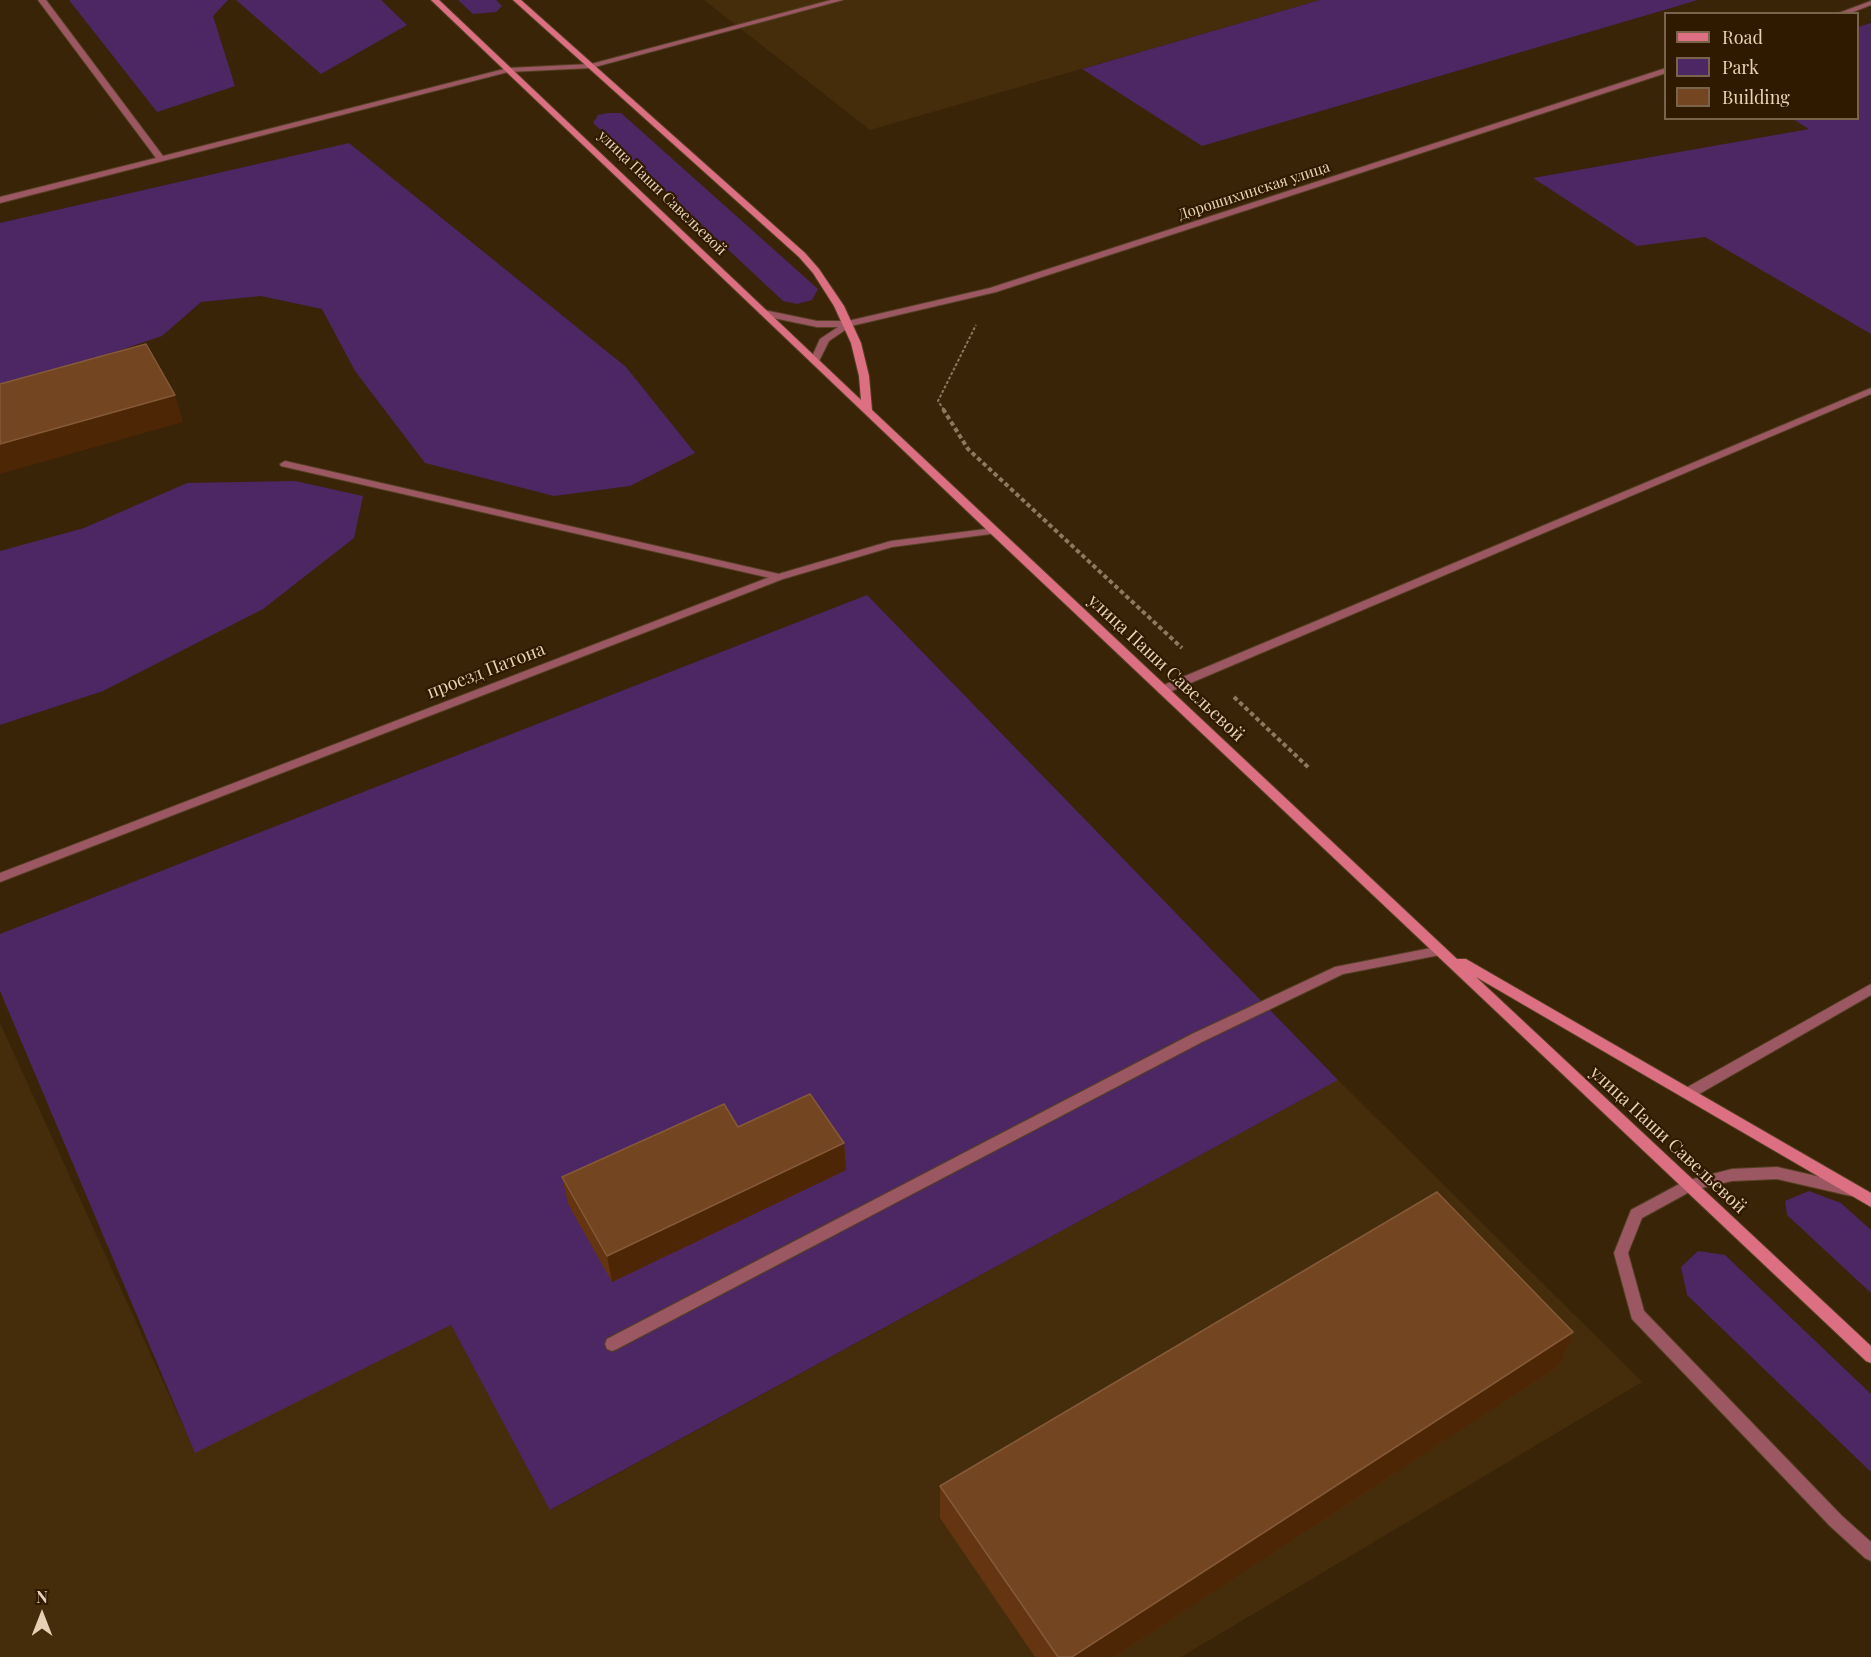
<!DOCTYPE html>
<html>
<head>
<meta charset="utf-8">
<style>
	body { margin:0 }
	#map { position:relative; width:1871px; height:1657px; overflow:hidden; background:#392408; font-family:"Playfair Display",serif }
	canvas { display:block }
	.legend { position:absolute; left:1664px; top:12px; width:195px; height:108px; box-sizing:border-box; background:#2f1a00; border:2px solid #796349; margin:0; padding:8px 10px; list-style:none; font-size:18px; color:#e7d0b6 }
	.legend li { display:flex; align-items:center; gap:12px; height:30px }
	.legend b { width:30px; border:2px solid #796349 }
	.north { position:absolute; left:12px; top:1585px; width:60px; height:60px; -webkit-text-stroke:4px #2f1a00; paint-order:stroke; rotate:0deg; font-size:16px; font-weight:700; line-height:24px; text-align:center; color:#e7d0b6 }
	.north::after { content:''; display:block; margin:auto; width:21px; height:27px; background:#e7d0b6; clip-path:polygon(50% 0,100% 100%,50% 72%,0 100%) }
</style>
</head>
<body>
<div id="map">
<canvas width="1871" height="1657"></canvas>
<ul class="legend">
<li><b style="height:8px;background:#dc7082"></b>Road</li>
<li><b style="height:16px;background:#4d2664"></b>Park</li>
<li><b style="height:16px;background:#734521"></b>Building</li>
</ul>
<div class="north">N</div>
</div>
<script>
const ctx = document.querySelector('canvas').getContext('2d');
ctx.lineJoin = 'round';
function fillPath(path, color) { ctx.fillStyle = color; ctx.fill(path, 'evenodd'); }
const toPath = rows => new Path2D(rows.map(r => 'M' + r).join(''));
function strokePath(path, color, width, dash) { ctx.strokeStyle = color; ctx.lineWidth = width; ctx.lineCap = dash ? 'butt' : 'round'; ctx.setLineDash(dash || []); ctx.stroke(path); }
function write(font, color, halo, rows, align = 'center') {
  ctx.font = font + ' "Playfair Display",serif'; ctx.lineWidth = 4.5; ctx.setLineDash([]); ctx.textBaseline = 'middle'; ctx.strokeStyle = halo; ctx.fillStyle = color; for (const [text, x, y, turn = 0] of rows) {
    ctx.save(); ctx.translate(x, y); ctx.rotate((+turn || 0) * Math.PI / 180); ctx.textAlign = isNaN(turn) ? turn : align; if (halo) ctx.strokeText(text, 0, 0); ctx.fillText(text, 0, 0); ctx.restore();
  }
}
fillPath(toPath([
	[704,0,1320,0,870,130],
	[0,1023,195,1452,451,1325,551,1510,1338,1080,1642,1382,1181,1657,0,1657]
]), '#452d0c');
fillPath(toPath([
	[69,0,228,0,213,16,235,86,157,112],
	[236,0,381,0,407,25,321,74],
	[458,0,496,0,502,6,496,12,473,14],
	[1320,0,1698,0,1202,146,1082,69],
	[1871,23,1871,334,1705,237,1637,246,1533,178,1809,129,1793,119,1858,118,1858,27],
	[608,113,621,113,818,289,812,300,797,304,783,301,593,123,598,115],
	[349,143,626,367,695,453,630,486,554,496,425,463,355,371,322,309,261,296,201,302,162,336,70,367,0,395,0,223],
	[295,481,363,496,354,538,263,609,103,691,0,725,0,551,84,528,187,483],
	[867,595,1338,1080,550,1510,451,1325,195,1453,0,991,0,934],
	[1809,1191,1841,1203,1871,1230,1871,1293,1787,1215,1785,1201],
	[1698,1251,1725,1255,1871,1394,1871,1472,1687,1295,1681,1267]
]), '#4d2664');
const lane = toPath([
	[38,0,46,0,163,156,508,68,591,64,831,0,843,0,591,68,508,72,0,203,0,197,156,158,38,0],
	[1871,388,1871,394,1167,693,1159,693,1157,690,1159,687,1871,388],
	[285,461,779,574,784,577,779,580,281,466,280,464,285,461],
	[1441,946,1445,948,1447,951,1445,954,1343,974,1202,1042,617,1349,612,1351,607,1349,605,1344,607,1339,1192,1034,1335,967,1441,946],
	[1871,984,1871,995,1694,1097,1689,1098,1684,1097,1682,1093,1684,1089,1871,984],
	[1777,1167,1851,1184,1856,1186,1858,1190,1856,1194,1851,1196,1777,1179,1732,1181,1693,1190,1642,1218,1628,1253,1644,1311,1842,1516,1871,1542,1871,1561,1865,1558,1830,1526,1632,1319,1614,1253,1631,1210,1685,1181,1732,1169,1777,1167]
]);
const street = toPath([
	[1871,1,1871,5,1848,14,1836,14,1871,1],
	[1666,68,1666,73,996,292,851,326,829,341,818,363,812,363,810,361,820,339,838,327,817,327,764,316,759,313,764,310,817,321,848,321,990,288,1666,68],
	[994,528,999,531,998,533,892,547,783,579,0,882,0,873,775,575,891,541,994,528]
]);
const secondary = toPath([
	[431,0,439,0,861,400,859,376,851,343,834,306,813,273,799,257,513,0,521,0,805,253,819,269,844,306,861,343,869,376,872,410,1457,959,1466,959,1871,1193,1871,1207,1476,977,1871,1346,1871,1363,1866,1361,990,533,431,0]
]);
strokePath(lane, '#554024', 2);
strokePath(street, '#554024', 2);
strokePath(secondary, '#554024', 2);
strokePath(toPath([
	[944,410,938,401,976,325]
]), '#8f795e', 2, [3, 2]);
strokePath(toPath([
	[943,409,968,449,1182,648],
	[1234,697,1309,768]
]), '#8f795e', 4, [4.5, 3]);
fillPath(lane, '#9c5862');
fillPath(street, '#9c5862');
fillPath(secondary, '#dc7082');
fillPath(toPath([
	[738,1127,844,1143,846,1170,612,1282,568,1204,562,1177],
	[1573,1332,1560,1365,1114,1657,1035,1657,940,1518,940,1486]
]), '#653410');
fillPath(toPath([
	[175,395,183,422,0,474,0,444],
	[844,1143,846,1170,612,1282,607,1256],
	[1573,1332,1560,1365,1114,1657,1072,1657]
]), '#4d2605');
const building = toPath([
	[146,344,175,395,0,444,0,384,146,344],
	[810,1094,844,1143,607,1256,562,1177,724,1104,738,1127,810,1094],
	[1437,1192,1573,1332,1072,1657,1058,1657,940,1486,1437,1192]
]);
fillPath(building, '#734521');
strokePath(building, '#855a39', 1.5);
write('15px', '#e7d0b6', '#2f1a00', [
	["Дорошихинская улица",1254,191,-18],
	["улица Паши Савельевой",662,193,44]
]);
write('18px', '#e7d0b6', '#2f1a00', [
	["улица Паши Савельевой",1166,668,43],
	["проезд Патона",486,671,-21],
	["улица Паши Савельевой",1668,1140,43]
]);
</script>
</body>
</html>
